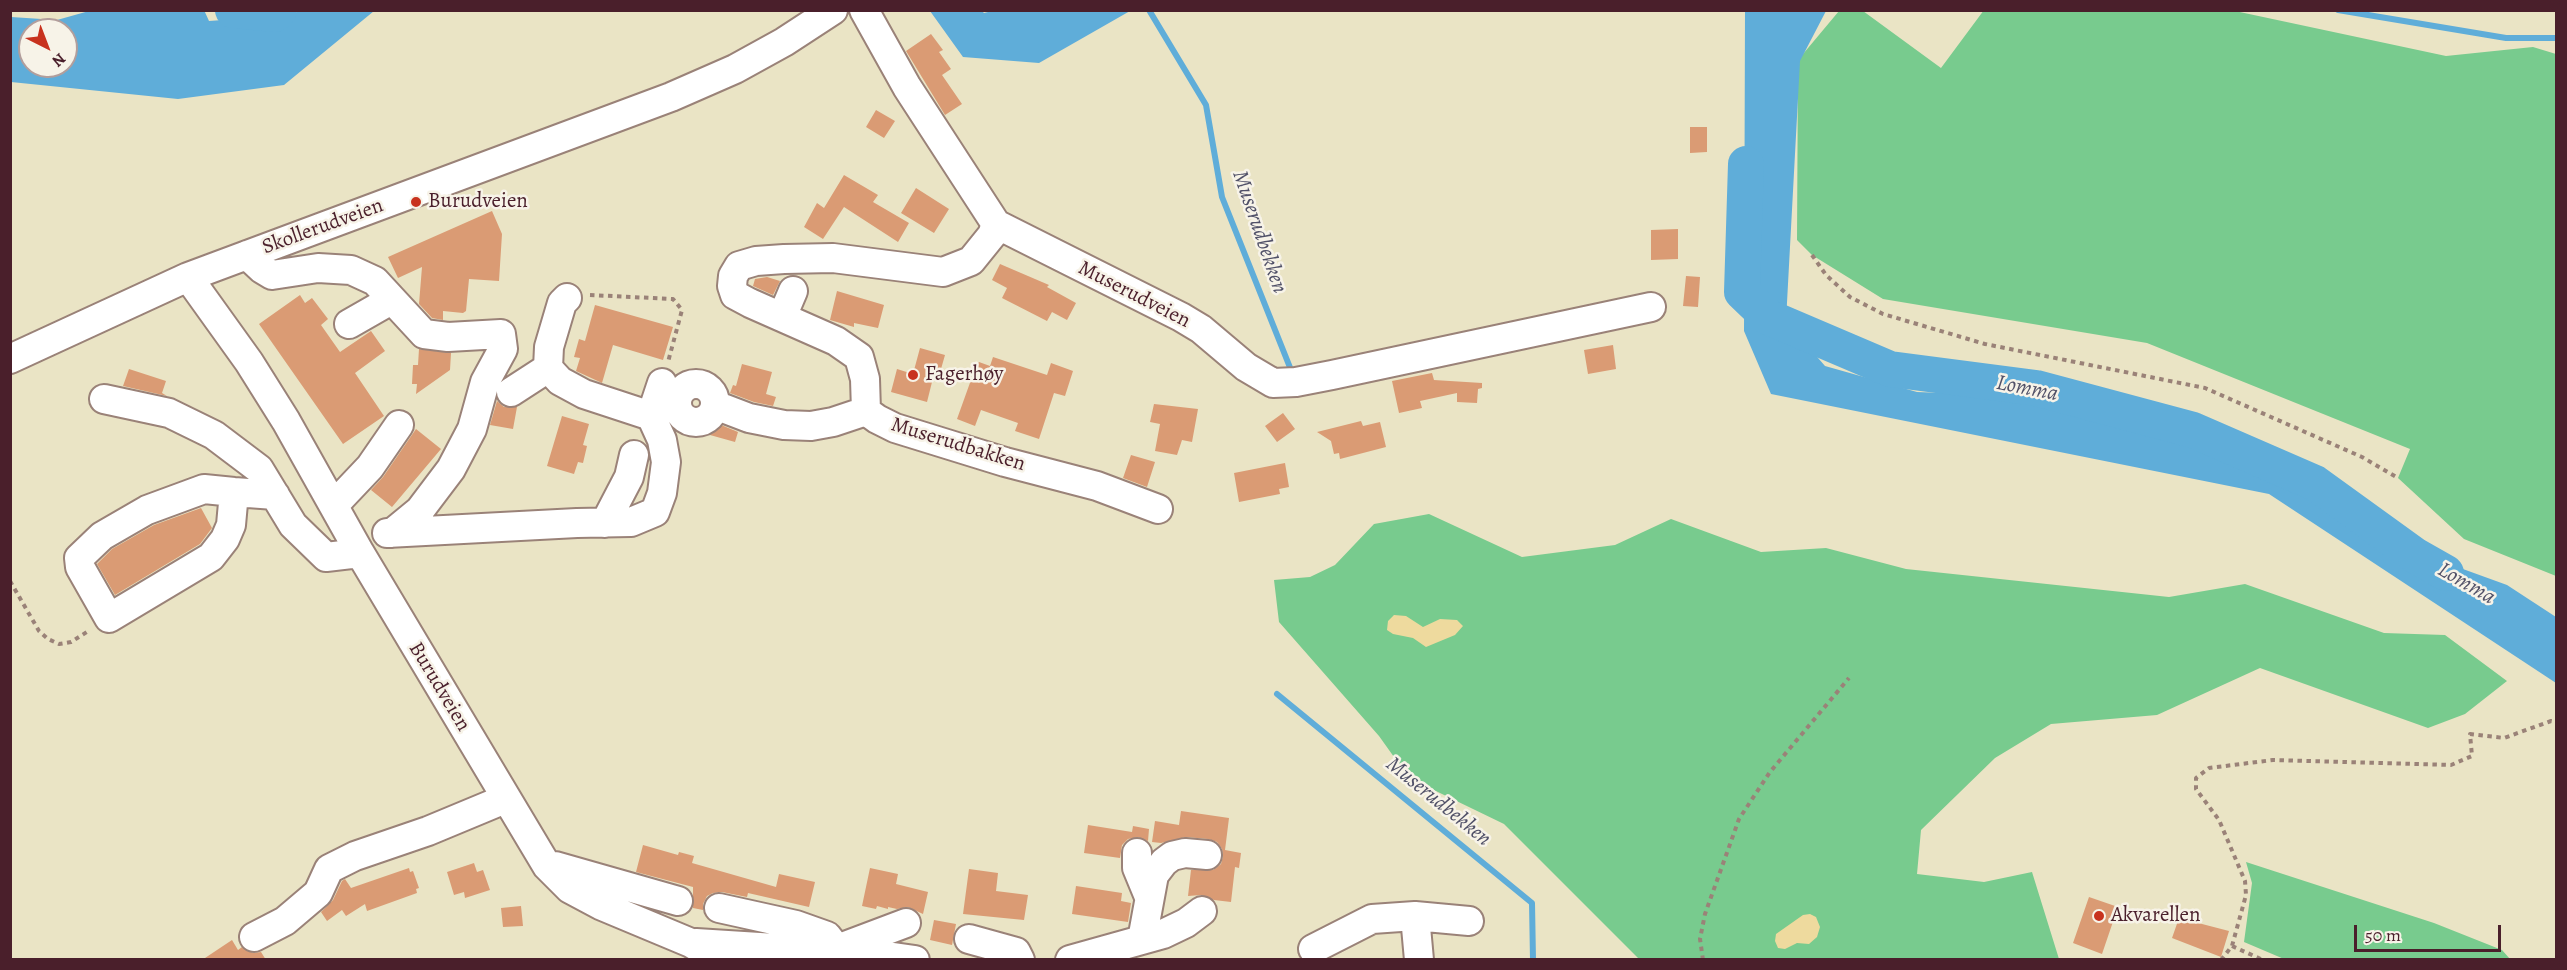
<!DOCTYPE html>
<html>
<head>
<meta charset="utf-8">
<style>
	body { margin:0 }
	#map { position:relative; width:2567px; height:970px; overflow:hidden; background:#eae4c5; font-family:Alegreya,serif }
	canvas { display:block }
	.frame { position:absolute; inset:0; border:12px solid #4a1f2b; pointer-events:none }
	.north { position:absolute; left:18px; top:18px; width:60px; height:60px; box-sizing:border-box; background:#f7f3e8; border:2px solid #b29e9c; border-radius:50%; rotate:138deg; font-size:16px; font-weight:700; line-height:24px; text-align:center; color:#4a1f2b }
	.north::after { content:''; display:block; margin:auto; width:21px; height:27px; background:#c8321e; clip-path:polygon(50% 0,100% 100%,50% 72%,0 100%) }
	.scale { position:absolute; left:2354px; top:925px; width:147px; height:27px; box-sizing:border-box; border:3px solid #4a1f2b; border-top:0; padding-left:8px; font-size:18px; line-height:21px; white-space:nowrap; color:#4a1f2b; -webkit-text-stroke:4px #f7f3e8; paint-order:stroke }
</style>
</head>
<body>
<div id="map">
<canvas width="2567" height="970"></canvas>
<div class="frame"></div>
<div class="north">N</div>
<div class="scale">50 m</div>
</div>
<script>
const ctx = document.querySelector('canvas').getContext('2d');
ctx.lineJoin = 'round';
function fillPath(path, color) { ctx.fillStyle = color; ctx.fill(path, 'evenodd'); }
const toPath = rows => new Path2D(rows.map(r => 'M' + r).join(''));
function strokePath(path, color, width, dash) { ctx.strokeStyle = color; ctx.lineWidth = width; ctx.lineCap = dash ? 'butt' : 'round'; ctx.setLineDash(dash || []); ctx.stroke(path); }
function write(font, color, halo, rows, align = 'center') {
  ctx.font = font + ' Alegreya,serif'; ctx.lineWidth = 5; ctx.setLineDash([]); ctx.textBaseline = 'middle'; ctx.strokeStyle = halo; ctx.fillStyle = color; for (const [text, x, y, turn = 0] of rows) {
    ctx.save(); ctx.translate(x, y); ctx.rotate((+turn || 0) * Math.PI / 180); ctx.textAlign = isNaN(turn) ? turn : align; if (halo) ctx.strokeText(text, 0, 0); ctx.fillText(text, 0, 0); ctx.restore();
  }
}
fillPath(toPath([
	[1984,10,2235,11,2446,56,2533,47,2556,54,2556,576,2464,539,2398,478,2410,449,2147,343,1883,299,1812,255,1797,240,1798,60,1839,11,1863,11,1941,68],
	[1429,514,1522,557,1615,545,1671,519,1761,552,1826,548,1906,569,2169,597,2245,584,2384,633,2445,635,2507,681,2465,714,2428,728,2260,668,2157,715,2051,724,1995,758,1921,830,1917,874,1984,882,2032,872,2059,959,1639,959,1504,824,1409,778,1379,736,1279,622,1274,580,1310,577,1335,565,1374,524],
	[2246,862,2434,923,2502,950,2510,959,2284,959,2244,942,2252,883]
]), '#78cb8e');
fillPath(toPath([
	[1394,615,1406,616,1423,627,1440,619,1457,620,1463,626,1455,635,1426,647,1413,638,1393,634,1387,630,1388,621],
	[1810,914,1816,917,1820,927,1817,937,1809,944,1797,943,1785,949,1778,948,1775,941,1776,934,1803,915]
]), '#eeda9e');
fillPath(toPath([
	[204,10,209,21,293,15,298,11,374,11,284,85,178,99,11,82,11,17,57,20,89,11],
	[30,30,66,30,66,66,30,66],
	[982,11,984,13,996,10,1130,11,1039,63,963,57,930,11],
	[1745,11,1826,11,1800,61,1786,321,1825,366,1917,392,2042,397,2259,464,2405,548,2507,585,2556,617,2556,683,2269,494,1771,394,1744,331]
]), '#5fadd9');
strokePath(toPath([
	[1149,10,1206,105,1222,197,1291,370],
	[2338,10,2506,38,2556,38],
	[1277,694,1532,903,1533,960]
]), '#5fadd9', 6);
strokePath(toPath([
	[233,10,275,14,279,10],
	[1746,164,1742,292,1768,317,1890,369,2036,388,2193,430,2315,483,2416,556,2446,573]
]), '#5fadd9', 36);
fillPath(toPath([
	[931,34,943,50,939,52,951,69,942,75,962,104,945,115,906,51],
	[876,110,895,121,884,138,866,127],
	[1690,127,1707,127,1707,152,1690,153],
	[844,175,878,195,873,202,909,223,898,242,844,207,823,239,804,227,817,203,824,208],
	[916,188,949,209,934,233,901,213],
	[492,211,502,234,499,281,469,279,466,311,463,313,443,311,443,320,432,318,419,304,422,267,398,278,388,257],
	[1678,229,1678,259,1651,260,1651,230],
	[1000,264,1049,285,1047,287,1076,303,1067,320,1052,312,1047,321,1002,298,1007,288,992,280],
	[1686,276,1700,277,1698,307,1683,306],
	[767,277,780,281,773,295,753,286,755,279],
	[837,291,884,305,878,328,854,323,854,327,830,320],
	[300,295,305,303,312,298,328,319,321,325,340,352,371,331,385,351,355,373,384,416,343,444,259,324],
	[595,305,673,327,663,360,613,345,602,383,576,371,580,358,574,357,579,339,585,341],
	[1613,345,1616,369,1588,374,1584,350],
	[920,348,945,355,939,376,934,374,927,402,891,392,897,369,913,374],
	[419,349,451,353,450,370,416,394,417,384,412,384,413,365,418,365],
	[993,357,1047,375,1051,363,1073,371,1065,396,1054,393,1039,439,1015,431,1018,423,981,410,975,426,957,419,976,366,979,362,990,366],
	[742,364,772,372,766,394,776,397,773,406,754,402,730,393,733,385,736,386],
	[129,369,166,381,162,393,167,396,123,386],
	[1432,373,1434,380,1482,383,1482,388,1478,389,1477,403,1457,402,1457,393,1420,401,1422,408,1399,413,1392,381],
	[497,401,504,407,517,407,513,429,490,425],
	[1154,404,1198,409,1192,442,1182,440,1177,455,1155,451,1160,424,1150,422],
	[1283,413,1295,429,1277,442,1265,426],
	[562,416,589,424,583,445,587,446,583,463,578,462,574,474,547,466],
	[1361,421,1363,426,1380,422,1386,447,1340,459,1339,453,1334,454,1331,441,1317,432],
	[714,422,738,432,735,442,710,435],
	[416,429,441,449,392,507,371,490,383,477],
	[1131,455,1155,462,1147,487,1123,478],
	[1285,463,1289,487,1279,489,1280,494,1239,502,1234,473],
	[201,508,212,528,200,544,115,595,97,564,112,549,154,525],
	[1181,811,1229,818,1225,850,1241,853,1239,868,1235,867,1231,902,1214,900,1201,895,1188,896,1191,870,1213,870,1221,864,1223,856,1222,849,1217,842,1208,839,1186,837,1161,843,1152,842,1155,821,1179,825],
	[1088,825,1132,832,1133,826,1149,829,1148,841,1138,837,1128,839,1122,845,1120,858,1084,853],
	[643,845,678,855,679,852,694,856,692,863,776,887,779,874,815,882,809,907,748,893,747,897,722,892,713,893,707,896,703,904,703,910,693,908,693,887,636,872],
	[474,863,477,872,483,870,490,890,465,898,464,892,454,895,447,872],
	[409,868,410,872,413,871,419,888,416,889,417,893,367,911,365,904,346,916,342,910,327,921,321,912,333,900,342,881,345,879,351,888],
	[870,868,898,874,896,884,928,892,923,914,908,907,897,909,888,907,888,909,877,906,876,909,862,906],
	[969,869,998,873,996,891,1028,895,1024,920,963,914],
	[1076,886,1122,893,1121,901,1131,903,1128,922,1072,914],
	[2089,897,2118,907,2102,954,2073,943],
	[521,906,523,926,503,927,501,908],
	[2179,918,2229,931,2221,957,2172,938],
	[934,920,956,924,952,945,930,940],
	[232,940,238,950,242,947,253,953,261,952,266,960,202,960]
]), '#da9b74');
const minor = toPath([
	[864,10,907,87,996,224,1181,317,1201,329,1246,367,1273,383,1296,382,1332,375,1651,307],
	[996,224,992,235,971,261,943,272,833,258,784,259,756,261,739,266,733,276,732,286,735,295,750,303,836,341,859,357,865,379,866,411,877,419,895,428,1005,462,1097,486,1158,509],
	[247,255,262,269,272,275,318,268,351,270,375,281,424,334,448,337,501,334,503,349,485,382,472,429,451,469,420,510,392,533],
	[188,277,249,362,286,421,360,553,547,866,570,889,600,905,691,943,719,960],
	[567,298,562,303,549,347,548,368,560,381,584,394,651,416],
	[782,317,793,291],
	[349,324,391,300],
	[10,359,188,277,671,97,735,69,784,42,833,10],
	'677 403a19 19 0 1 1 38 0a19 19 0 1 1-38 0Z',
	[511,392,548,368],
	[104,399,169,413,214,435,259,469,293,525,326,557,360,553],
	[715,405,749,418,784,425,811,426,833,422,866,411],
	[234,492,231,525,225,539,211,557,109,618,80,567,79,558,102,536,147,510,204,489,234,492,275,495],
	[334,505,370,467,399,425],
	[605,523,629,477,634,455],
	[387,533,577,523,631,522,655,512,662,493,666,462,662,440,651,416,662,383],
	[1137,853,1137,868,1149,897],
	[555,866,678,901],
	[719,908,796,925,827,936,837,949,906,923],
	[1415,916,1469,921],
	[254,937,285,921,318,893,329,869,355,856,428,831,505,799],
	[969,939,1016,952,1020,960],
	[1142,940,1154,875,1164,862,1172,856,1185,853,1207,855],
	[696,943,775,948,837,949,915,960],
	[1313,949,1372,919,1415,916,1419,960],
	[1070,960,1163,934,1186,923,1202,911]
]);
strokePath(minor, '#9a8278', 32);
strokePath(toPath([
	[1812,255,1826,275,1850,297,1883,314,1985,344,2205,388,2362,457,2398,478],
	[590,295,673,299,682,310,668,362],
	[10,581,39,631,48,639,59,644,71,642,90,630],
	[2232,946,2263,960],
	[1703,960,1700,939,1705,914,1739,819,1770,772,1849,678],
	[2221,960,2232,946,2246,895,2245,881,2219,820,2196,789,2196,778,2209,768,2273,760,2451,765,2472,756,2470,734,2504,738,2551,721,2556,722]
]), '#9a8278', 4, [4.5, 4.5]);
strokePath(minor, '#fff', 28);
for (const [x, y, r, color] of [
	[416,202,6,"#c8321e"],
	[913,375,6,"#c8321e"],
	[2099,916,6,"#c8321e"]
]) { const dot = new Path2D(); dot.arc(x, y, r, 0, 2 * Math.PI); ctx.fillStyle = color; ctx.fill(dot); strokePath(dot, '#f7f3e8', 2); }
write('21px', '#4a1f2b', '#f7f3e8', [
	["Burudveien",428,202],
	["Fagerhøy",925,375],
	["Akvarellen",2111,916]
], 'left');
write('21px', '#4a1f2b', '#f7f3e8', [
	["Skollerudveien",323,227,-20],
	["Muserudveien",1134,295,27],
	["Muserudbakken",958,445,17],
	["Burudveien",439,687,59]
]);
write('italic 22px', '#515168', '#f7f3e8', [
	["Muserudbekken",1259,232,71],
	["Lomma",2027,389,11],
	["Lomma",2466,584,30],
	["Muserudbekken",1438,802,39]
]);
</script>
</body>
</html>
